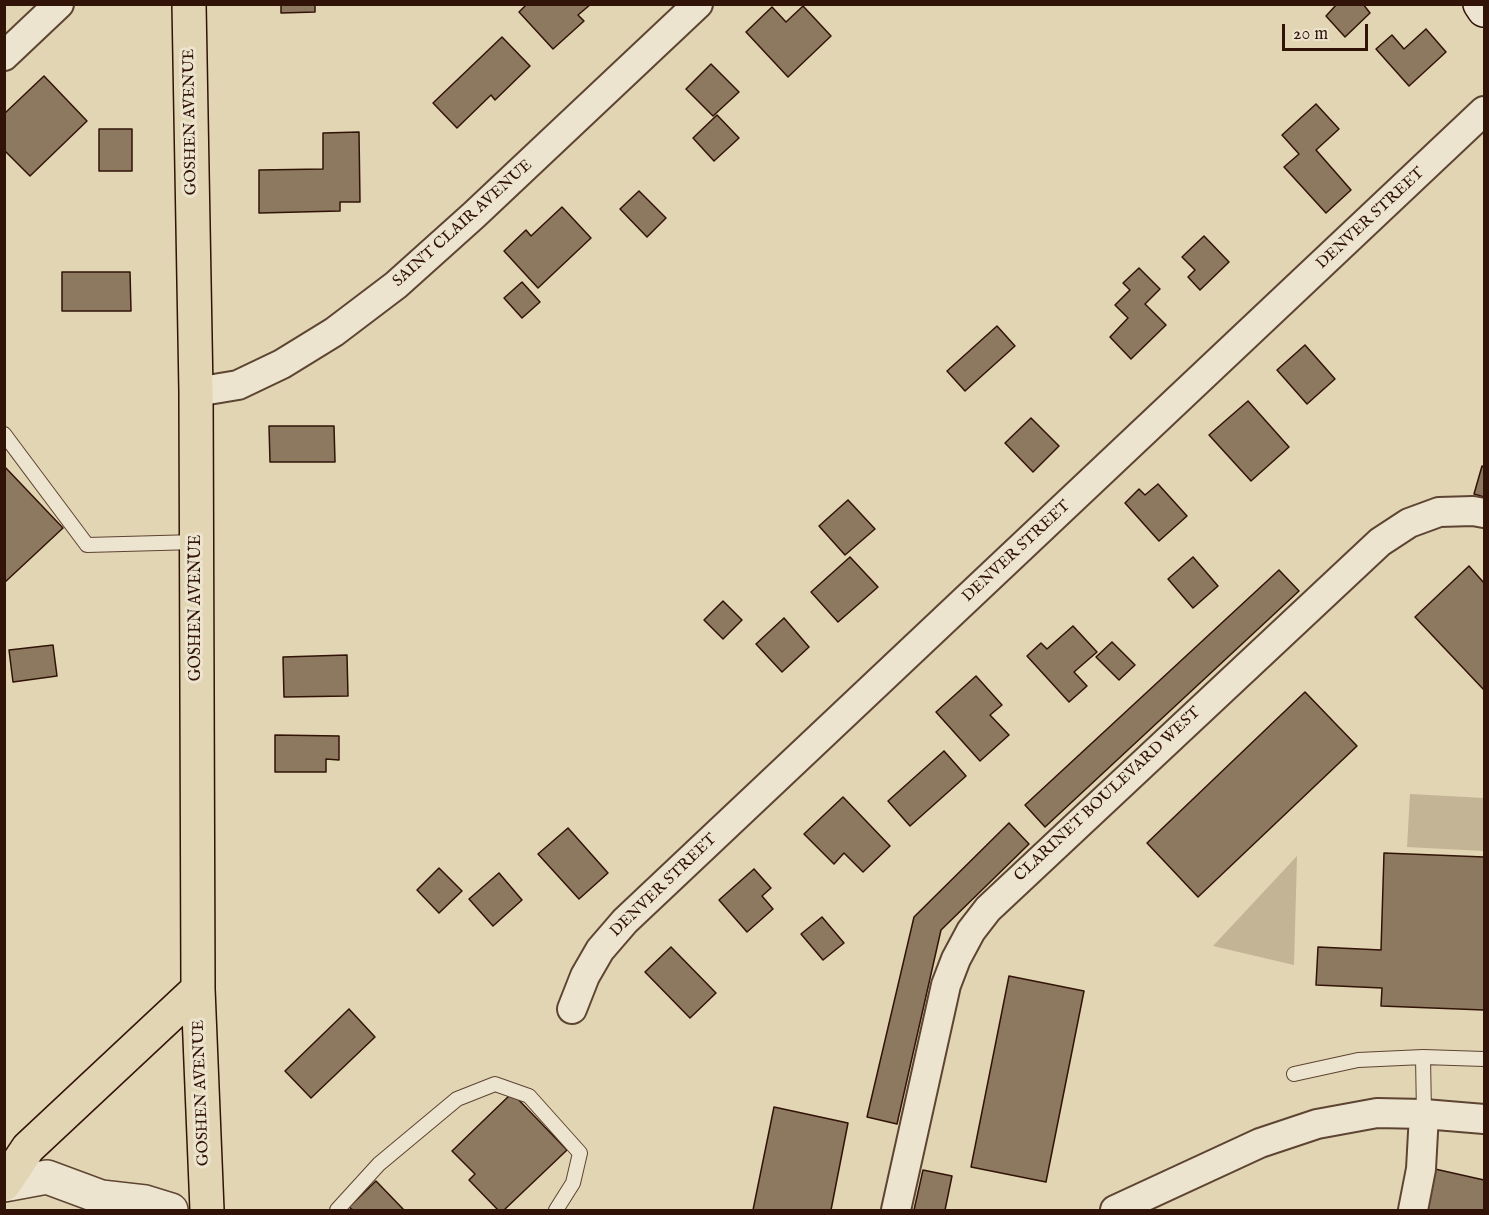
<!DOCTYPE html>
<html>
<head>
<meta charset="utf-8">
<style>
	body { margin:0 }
	#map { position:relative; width:1489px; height:1215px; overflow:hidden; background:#e1d5b3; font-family:"IM FELL English",serif }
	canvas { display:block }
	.frame { position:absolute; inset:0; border:6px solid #321307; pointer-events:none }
	.scale { position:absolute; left:1282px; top:24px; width:86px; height:27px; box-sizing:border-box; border:3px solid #321307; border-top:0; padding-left:8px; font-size:18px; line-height:21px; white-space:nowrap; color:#321307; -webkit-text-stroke:4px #ece4ce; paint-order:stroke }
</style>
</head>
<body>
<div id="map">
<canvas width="1489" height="1215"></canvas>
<div class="frame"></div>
<div class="scale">20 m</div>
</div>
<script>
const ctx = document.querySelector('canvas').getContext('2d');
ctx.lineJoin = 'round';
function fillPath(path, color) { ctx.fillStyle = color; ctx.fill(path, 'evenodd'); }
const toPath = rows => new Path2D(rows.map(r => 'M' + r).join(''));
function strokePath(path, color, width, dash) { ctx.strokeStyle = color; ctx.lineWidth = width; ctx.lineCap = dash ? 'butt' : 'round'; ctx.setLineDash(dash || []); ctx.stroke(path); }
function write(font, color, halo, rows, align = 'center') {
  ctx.font = font + ' "IM FELL English",serif'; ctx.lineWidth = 6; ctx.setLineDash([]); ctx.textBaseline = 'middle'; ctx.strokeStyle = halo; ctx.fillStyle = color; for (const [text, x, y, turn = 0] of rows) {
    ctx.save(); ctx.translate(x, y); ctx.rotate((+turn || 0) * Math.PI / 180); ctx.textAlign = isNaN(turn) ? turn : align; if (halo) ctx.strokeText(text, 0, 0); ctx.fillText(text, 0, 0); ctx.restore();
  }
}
fillPath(toPath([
	[1410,794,1484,798,1484,851,1407,847],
	[1297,856,1294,965,1213,946]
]), '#c3b496');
const building = toPath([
	[281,4,315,4,315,12,281,13,281,4],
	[527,4,591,4,578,15,584,21,553,49,519,12,527,4],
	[1337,4,1363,4,1370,13,1345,37,1326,16,1337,4],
	[803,6,831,36,788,77,746,32,772,7,786,22,803,6],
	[1426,29,1446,52,1409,86,1376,49,1392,35,1404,49,1426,29],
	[502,37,530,66,495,100,491,95,457,128,433,103,502,37],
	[711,64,739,92,713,116,686,89,711,64],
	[44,76,87,121,30,176,4,150,4,114,44,76],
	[1316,104,1339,129,1316,150,1351,190,1326,213,1284,167,1299,154,1282,135,1316,104],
	[717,115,739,138,714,161,693,138,717,115],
	[99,129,132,129,132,171,99,171,99,129],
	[359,132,360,202,340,202,340,211,259,213,259,170,323,169,323,133,359,132],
	[639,191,666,218,647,237,620,209,639,191],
	[562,207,591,238,538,288,504,251,526,230,531,236,562,207],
	[1204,236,1229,262,1200,290,1188,277,1195,270,1182,257,1204,236],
	[1139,268,1160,289,1145,304,1166,325,1131,359,1110,337,1128,318,1115,305,1130,290,1123,283,1139,268],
	[62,272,130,272,131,311,62,311,62,272],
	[522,282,540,302,522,318,504,298,522,282],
	[997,326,1015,346,965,391,947,371,997,326],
	[1305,345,1335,379,1307,404,1277,370,1305,345],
	[1248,401,1289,447,1251,481,1209,435,1248,401],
	[1031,418,1059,446,1033,472,1005,443,1031,418],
	[269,426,334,426,335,462,270,462,269,426],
	[4,466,63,528,4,583,4,466],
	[1482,466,1484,467,1484,497,1474,494,1482,466],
	[1158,484,1187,516,1159,541,1125,503,1139,489,1145,495,1158,484],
	[848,500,875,529,845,555,819,526,848,500],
	[850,557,878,587,838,622,811,592,850,557],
	[1193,557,1218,586,1193,608,1168,579,1193,557],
	[1469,566,1484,583,1484,690,1415,617,1469,566],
	[1279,570,1299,591,1045,827,1025,805,1279,570],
	[723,601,742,620,723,639,704,620,723,601],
	[784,618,809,647,782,672,756,644,784,618],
	[1073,626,1097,652,1074,672,1087,686,1069,702,1027,656,1041,643,1047,649,1073,626],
	[1112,642,1135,665,1119,680,1096,657,1112,642],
	[53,645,57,676,13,682,9,650,53,645],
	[347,655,348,696,284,697,283,657,347,655],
	[976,676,1002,705,990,715,1009,735,980,761,936,712,976,676],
	[1305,692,1357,746,1198,897,1147,843,1305,692],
	[275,735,339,736,339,760,326,759,326,772,275,772,275,735],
	[944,751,966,776,910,826,888,801,944,751],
	[843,797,890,846,863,872,844,853,834,864,804,834,843,797],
	[1009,823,1029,844,941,930,897,1124,867,1117,914,917,1009,823],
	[568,828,608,873,579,899,538,854,568,828],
	[1384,853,1484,857,1484,1010,1381,1006,1382,988,1316,985,1318,947,1381,950,1384,853],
	[439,868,462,891,439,913,417,890,439,868],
	[754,869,771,888,762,896,773,909,747,932,719,900,754,869],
	[499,873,522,900,493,926,469,899,499,873],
	[822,917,844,943,823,960,801,934,822,917],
	[671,947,716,993,690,1018,645,972,671,947],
	[1009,976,1084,991,1046,1182,971,1167,1009,976],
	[349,1009,375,1037,311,1098,285,1071,349,1009],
	[512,1093,567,1150,504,1210,498,1210,469,1180,475,1174,452,1151,512,1093],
	[774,1107,848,1123,831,1210,753,1210,774,1107],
	[1435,1169,1484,1180,1484,1210,1427,1210,1435,1169],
	[923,1170,952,1176,945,1210,914,1210,923,1170],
	[376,1181,404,1210,353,1210,349,1207,376,1181]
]);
fillPath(building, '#8d7860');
strokePath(building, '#321307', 1.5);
const service = toPath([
	[4,434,87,545,196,542],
	[1423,1057,1424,1114],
	[1294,1074,1358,1060,1423,1057,1484,1059],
	[337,1210,379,1164,457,1099,495,1084,529,1096,580,1153,573,1183,556,1210]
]);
const minor = toPath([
	[4,56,59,4],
	[196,392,238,385,282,364,334,332,396,285,474,215,698,4],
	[572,1009,585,976,600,950,625,921,1484,111],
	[896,1210,946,985,956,959,971,931,988,909,1380,542,1409,523,1439,512,1473,511,1484,513],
	[1115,1210,1260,1143,1317,1124,1377,1113,1424,1114,1484,1119],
	[1413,1210,1421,1169,1424,1114]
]);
const tertiary = toPath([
	[4,1185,47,1177,101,1197,145,1202,171,1210]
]);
const secondary = toPath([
	[1480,4,1484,10]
]);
const primary = toPath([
	[189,4,196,392,198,989,207,1210],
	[4,1184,28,1148,198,989]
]);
strokePath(service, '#5e4432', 16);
strokePath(minor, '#5e4432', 32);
strokePath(tertiary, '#5e4432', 36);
strokePath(secondary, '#321307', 36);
strokePath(primary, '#321307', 36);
strokePath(service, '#ece4ce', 14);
strokePath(minor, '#ece4ce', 28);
strokePath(tertiary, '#ece4ce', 33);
strokePath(secondary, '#ece4ce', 33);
strokePath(primary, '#e1d5b3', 33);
write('16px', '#321307', '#ece4ce', [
	["GOSHEN AVENUE",191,122,-91],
	["DENVER STREET",1371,219,-43],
	["SAINT CLAIR AVENUE",463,224,-42],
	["DENVER STREET",1017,552,-43],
	["GOSHEN AVENUE",197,608,-90],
	["CLARINET BOULEVARD WEST",1108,795,-43],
	["DENVER STREET",664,886,-44],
	["GOSHEN AVENUE",202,1093,-92]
]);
</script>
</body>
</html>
